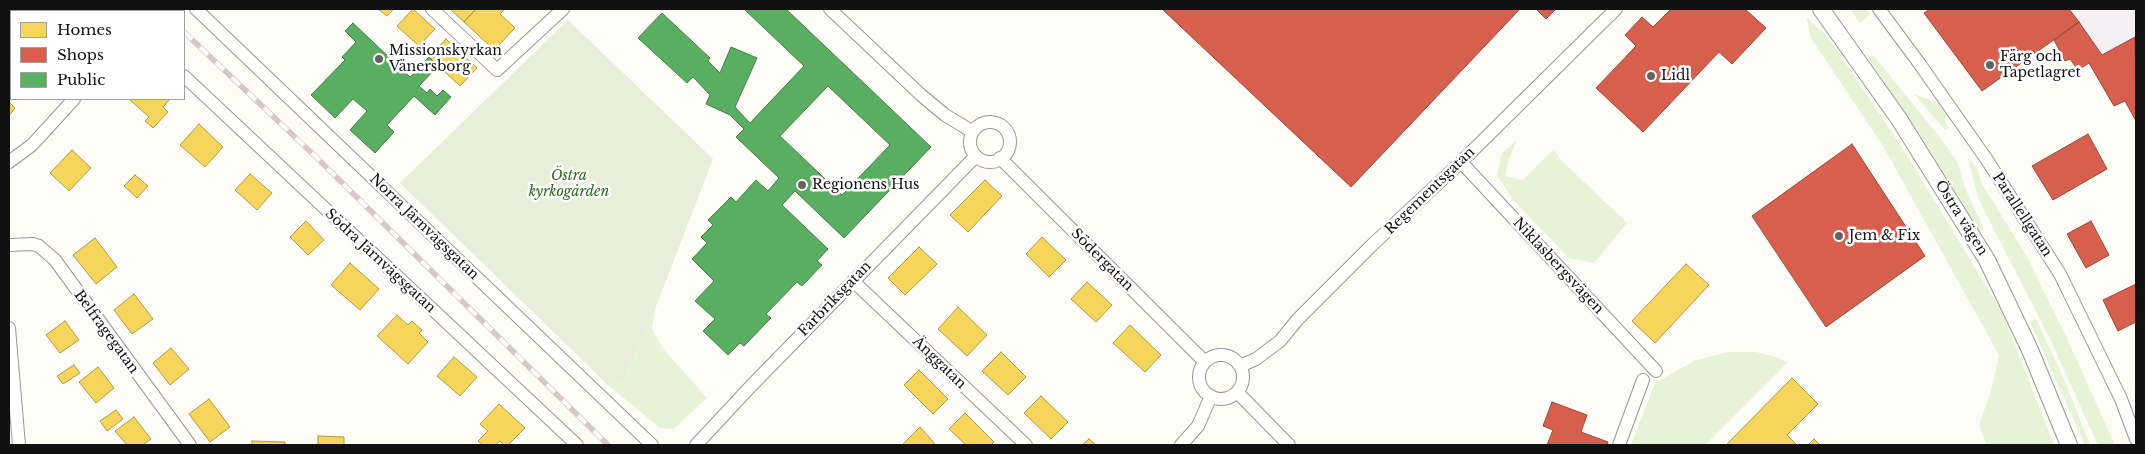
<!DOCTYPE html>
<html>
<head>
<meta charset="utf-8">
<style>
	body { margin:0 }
	#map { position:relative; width:2145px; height:454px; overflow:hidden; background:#fdfcf7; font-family:"Libre Baskerville",serif }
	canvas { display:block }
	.frame { position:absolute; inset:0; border:10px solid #111; pointer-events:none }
	.legend { position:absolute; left:10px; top:10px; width:175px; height:90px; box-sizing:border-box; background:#fff; border:1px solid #a0a0a0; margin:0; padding:6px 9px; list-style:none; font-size:15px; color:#111 }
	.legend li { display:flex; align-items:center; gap:10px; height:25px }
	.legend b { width:25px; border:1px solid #a0a0a0 }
</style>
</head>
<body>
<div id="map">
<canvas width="2145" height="454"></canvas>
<div class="frame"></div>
<ul class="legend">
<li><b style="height:14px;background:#f6d55c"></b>Homes</li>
<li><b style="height:14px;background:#d6604d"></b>Shops</li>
<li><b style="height:14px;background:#5aae61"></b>Public</li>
</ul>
</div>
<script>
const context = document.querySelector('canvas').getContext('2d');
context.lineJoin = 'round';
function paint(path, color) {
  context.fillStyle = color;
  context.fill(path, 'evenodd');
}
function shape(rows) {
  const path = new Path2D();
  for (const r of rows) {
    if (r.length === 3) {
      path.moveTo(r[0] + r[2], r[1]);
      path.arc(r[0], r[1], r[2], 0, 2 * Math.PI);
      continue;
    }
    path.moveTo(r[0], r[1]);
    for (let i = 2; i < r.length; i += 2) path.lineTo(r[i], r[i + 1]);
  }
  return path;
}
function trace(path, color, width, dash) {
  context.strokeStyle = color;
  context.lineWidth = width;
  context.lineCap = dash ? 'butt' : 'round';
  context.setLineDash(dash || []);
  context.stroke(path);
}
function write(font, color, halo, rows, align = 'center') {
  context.font = font + ' "Libre Baskerville",serif';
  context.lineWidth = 5;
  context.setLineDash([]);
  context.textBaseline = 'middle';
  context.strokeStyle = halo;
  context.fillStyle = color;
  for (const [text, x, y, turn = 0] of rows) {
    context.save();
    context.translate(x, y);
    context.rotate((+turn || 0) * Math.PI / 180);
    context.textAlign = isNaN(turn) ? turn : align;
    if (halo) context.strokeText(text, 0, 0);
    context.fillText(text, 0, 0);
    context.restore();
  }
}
paint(shape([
	[2067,9,2136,9,2136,121,2098,52]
]), '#f5f0f3');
paint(shape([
	[1850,9,1866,9,1870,14,1860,23],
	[1806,17,1828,37,1903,149,2002,312,2054,445,1987,445,1979,425,1991,391,1999,355,1883,146,1811,38],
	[1873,55,1942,140,1959,165,1964,186,1984,229,1980,232,1913,124,1868,58],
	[1914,94,1945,105,1952,112,1944,118,1948,128,1945,130],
	[1517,140,1508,161,1505,176,1523,180,1554,149,1561,160,1627,223,1594,263,1569,258,1513,200,1497,175,1502,153],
	[1968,158,1977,168,1982,184,2026,255,2064,332,2115,445,2098,445,2051,341,1978,198],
	[655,309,652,329,664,350,707,398,673,429,660,428,609,386,624,380],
	[2036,319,2065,382,2090,445,2085,445,2030,322],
	[1729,352,1756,352,1776,357,1788,362,1705,445,1631,445,1655,383,1694,361]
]), '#e7f3d7');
paint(shape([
	[568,20,713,159,655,309,624,380,609,386,400,183]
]), '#e9eedb');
const homes = shape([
	[378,9,394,9,387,16,378,9],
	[413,9,435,29,419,46,397,26,413,9],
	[450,9,476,9,464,22,450,9],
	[476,9,505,9,500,14,515,28,498,46,491,47,464,22,476,9],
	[446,39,477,68,460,86,429,57,446,39],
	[129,99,170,99,163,107,168,112,153,128,145,121,149,117,129,99],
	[9,102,15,108,9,116,9,102],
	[199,124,223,147,205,167,180,145,199,124],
	[72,150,91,168,69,191,50,173,72,150],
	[250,174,272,193,257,210,235,190,250,174],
	[135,175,148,186,137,198,124,186,135,175],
	[985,180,1002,196,968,232,950,215,985,180],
	[306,221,324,240,308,255,290,237,306,221],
	[1042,237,1066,260,1049,277,1026,254,1042,237],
	[95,238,117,267,96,284,73,255,95,238],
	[919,247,937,264,905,295,888,278,919,247],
	[350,263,379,289,360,310,331,285,350,263],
	[1686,264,1709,285,1655,343,1632,321,1686,264],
	[1087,282,1112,305,1096,322,1071,299,1087,282],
	[134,294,153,319,132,334,114,310,134,294],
	[958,307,987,335,967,356,938,329,958,307],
	[397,315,408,325,412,321,422,330,419,333,428,342,408,364,377,336,397,315],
	[65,321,79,340,60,353,46,335,65,321],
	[1130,325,1161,355,1145,372,1113,343,1130,325],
	[171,348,189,369,170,385,153,363,171,348],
	[1001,352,1026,377,1008,395,982,371,1001,352],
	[454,357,477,377,460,396,437,376,454,357],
	[74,365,80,373,63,384,57,376,74,365],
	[98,367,114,388,96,403,79,382,98,367],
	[919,370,948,399,933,414,904,385,919,370],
	[1792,378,1818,404,1787,435,1797,445,1726,445,1792,378],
	[1041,396,1068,422,1051,439,1024,413,1041,396],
	[209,399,230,427,210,442,189,414,209,399],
	[499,404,525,428,508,445,504,445,500,441,495,445,483,445,478,441,488,431,480,424,499,404],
	[116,410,123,419,107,431,100,421,116,410],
	[965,413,994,442,991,445,966,445,949,429,965,413],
	[134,417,151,439,143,445,127,445,115,431,134,417],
	[920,427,936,445,902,445,920,427],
	[318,436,344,437,344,445,318,445,318,436],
	[1089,439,1096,445,1082,445,1089,439],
	[1814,439,1820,445,1808,445,1814,439],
	[252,441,285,442,285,445,252,445,252,441]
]);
paint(homes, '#f6d55c');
trace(homes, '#b19a46', 1);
const shops = shape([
	[1162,9,1520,9,1351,187,1162,9],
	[1536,9,1556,9,1546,19,1536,9],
	[1671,9,1745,9,1766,28,1732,64,1719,52,1643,132,1596,88,1636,46,1625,35,1642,17,1653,27,1671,9],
	[1930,9,2069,9,2079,22,1982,91,1924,13,1930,9],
	[2079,22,2102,55,2135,37,2136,121,2125,101,2114,106,2089,63,2078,70,2070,59,2065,61,2054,40,2079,22],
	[2088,134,2107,169,2053,200,2032,166,2088,134],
	[1852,144,1925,256,1826,327,1752,216,1852,144],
	[2091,221,2109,255,2086,268,2067,234,2091,221],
	[2136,284,2136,322,2118,331,2103,300,2136,284],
	[1552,402,1587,415,1581,432,1608,442,1607,445,1547,445,1553,430,1543,426,1552,402]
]);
paint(shops, '#d6604d');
trace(shops, '#9b483b', 1);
const public = shape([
	[744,9,786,9,931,147,844,238,795,191,782,205,828,249,817,261,822,265,802,286,797,282,766,314,771,318,744,346,740,343,728,355,703,331,715,319,695,301,714,281,692,259,707,243,701,237,713,225,708,220,731,197,736,202,756,180,768,191,779,178,736,137,744,129,730,115,706,104,710,95,693,77,687,83,638,38,662,13,710,58,708,61,720,73,731,47,757,58,735,107,750,123,804,66,744,9],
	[828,86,890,145,842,195,780,136,828,86],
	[353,23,410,77,429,57,438,66,419,86,427,93,430,89,437,96,443,90,451,97,435,115,414,96,387,125,394,132,375,153,350,130,367,111,353,99,335,118,311,95,345,60,342,57,356,42,345,31,353,23]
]);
paint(public, '#5aae61');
trace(public, '#447f49', 1);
const minor = shape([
	[112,9,114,11],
	[196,9,652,445],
	[432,9,497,70,563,9],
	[830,9,921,95,945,115,973,132],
	[1879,9,1919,63,1987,160,2060,274,2121,399,2136,439],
	[184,76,577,445],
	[990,142,20],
	[1000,158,1205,362],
	[9,162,32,145,74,99],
	[1461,162,1656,371],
	[9,245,33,244,39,246,55,260,190,445],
	[853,281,1026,445],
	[9,328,19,445],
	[1221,377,22],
	[1240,366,1256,359,1280,341,1298,319,1372,245,1461,162,1616,9],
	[1237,392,1289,445],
	[696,445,751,386,976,156],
	[1181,445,1198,426,1211,396],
	[1619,445,1643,380]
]);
const tertiary = shape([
	[1821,9,1899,119,1987,260,2030,350,2069,445]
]);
trace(minor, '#979795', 14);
trace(tertiary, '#979795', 18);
trace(minor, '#fffffe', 12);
trace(tertiary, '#fffffe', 16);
const rail = shape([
	[159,9,161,11],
	[184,32,317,158,608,445]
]);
trace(rail, '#d9c6c7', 5.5);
trace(rail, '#fff', 4, [11]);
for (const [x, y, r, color] of [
	[379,59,5,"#646362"],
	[1990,65,5,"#646362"],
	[1651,76,5,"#646362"],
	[802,185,5,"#646362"],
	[1839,236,5,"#646362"]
]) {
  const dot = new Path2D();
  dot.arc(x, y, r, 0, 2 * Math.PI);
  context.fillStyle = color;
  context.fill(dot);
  trace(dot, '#fff', 2);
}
write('14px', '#111', '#fff', [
	["Missionskyrkan",389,51],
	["Vänersborg",389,67],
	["Färg och",2000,57],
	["Tapetlagret",2000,73],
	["Lidl",1661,76],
	["Regionens Hus",812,185],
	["Jem & Fix",1849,236]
], 'left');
write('italic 14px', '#2f6b1f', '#fff', [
	["Östra",569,176],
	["kyrkogården",569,192]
]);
write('14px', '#111', '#fff', [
	["Regementsgatan",1430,191,-44],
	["Parallellgatan",2022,215,57],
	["Östra vägen",1961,218,58],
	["Norra Järnvägsgatan",424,227,44],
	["Södergatan",1102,260,45],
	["Södra Järnvägsgatan",380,261,43],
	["Niklasbergsvägen",1558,266,47],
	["Farbriksgatan",835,299,-46],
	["Belfragegatan",106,332,54],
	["Änggatan",939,363,44]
]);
</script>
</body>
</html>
